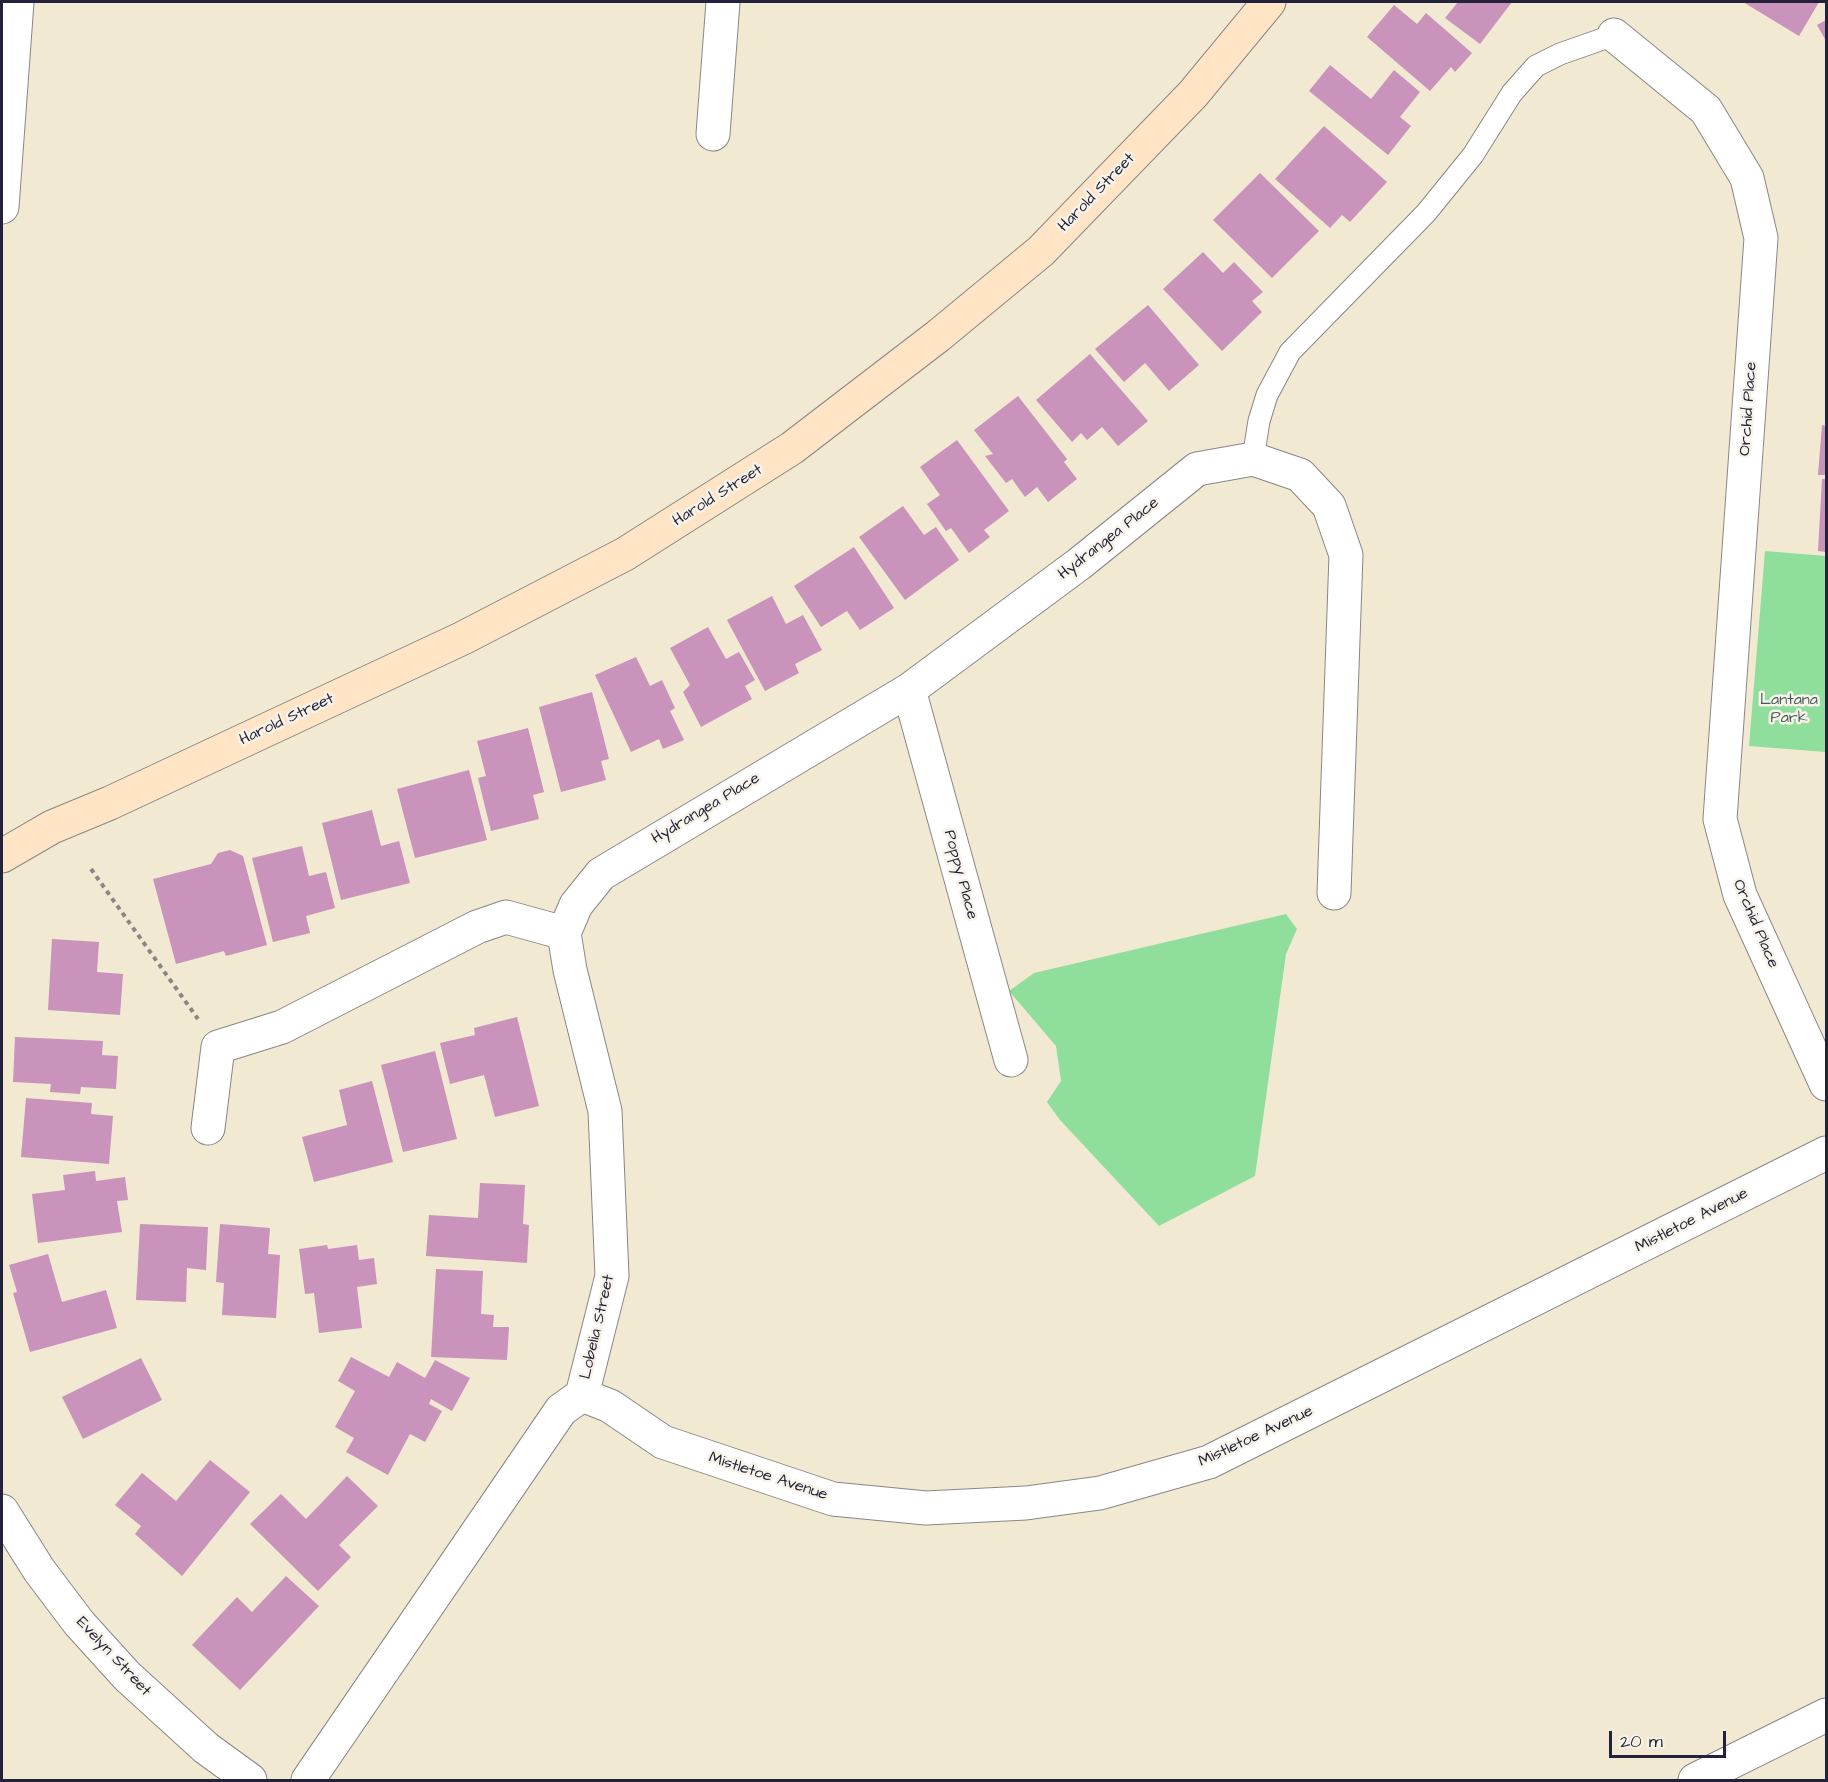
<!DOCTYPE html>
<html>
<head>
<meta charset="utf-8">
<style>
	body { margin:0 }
	#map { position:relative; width:1828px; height:1782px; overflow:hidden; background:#f1e9d1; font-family:"Architects Daughter",sans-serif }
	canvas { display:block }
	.frame { position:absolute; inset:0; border:3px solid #22223b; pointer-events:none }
	.scale { position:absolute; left:1609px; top:1731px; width:117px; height:27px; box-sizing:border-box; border:3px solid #22223b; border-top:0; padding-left:8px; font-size:18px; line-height:21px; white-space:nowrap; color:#22223b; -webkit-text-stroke:4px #f7f3e8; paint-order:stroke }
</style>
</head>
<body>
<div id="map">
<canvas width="1828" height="1782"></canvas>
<div class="frame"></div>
<div class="scale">20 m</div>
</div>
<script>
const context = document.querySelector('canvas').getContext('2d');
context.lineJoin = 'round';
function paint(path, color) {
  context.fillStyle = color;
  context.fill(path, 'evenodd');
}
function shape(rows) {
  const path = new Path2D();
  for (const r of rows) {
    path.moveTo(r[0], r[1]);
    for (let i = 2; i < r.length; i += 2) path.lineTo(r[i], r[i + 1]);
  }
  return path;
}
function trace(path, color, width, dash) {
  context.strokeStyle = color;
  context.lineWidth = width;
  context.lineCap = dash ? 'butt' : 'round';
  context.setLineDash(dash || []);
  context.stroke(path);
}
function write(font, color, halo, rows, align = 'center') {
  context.font = font + ' "Architects Daughter",sans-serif';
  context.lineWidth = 5;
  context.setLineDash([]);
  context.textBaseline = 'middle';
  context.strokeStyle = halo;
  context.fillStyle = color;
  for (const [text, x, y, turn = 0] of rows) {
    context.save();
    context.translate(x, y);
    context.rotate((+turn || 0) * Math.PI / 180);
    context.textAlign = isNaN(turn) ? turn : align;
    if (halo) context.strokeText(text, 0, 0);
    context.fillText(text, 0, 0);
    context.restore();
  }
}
paint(shape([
	[1765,551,1826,556,1826,752,1749,746],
	[1286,914,1297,929,1286,954,1255,1176,1159,1226,1060,1120,1047,1102,1061,1081,1056,1046,1009,991,1034,973]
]), '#90de9c');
paint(shape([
	[1458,2,1512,2,1480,44,1445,18],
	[1743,2,1819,2,1799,36],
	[1394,5,1417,24,1426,13,1472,53,1455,72,1451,67,1430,91,1367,37],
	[1826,20,1826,41,1817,25],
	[1330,65,1371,99,1394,70,1420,92,1400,117,1411,126,1388,155,1309,91],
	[1324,126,1387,182,1350,222,1342,215,1330,228,1275,179],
	[1260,173,1319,231,1272,278,1213,220],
	[1203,252,1223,273,1234,262,1263,292,1252,301,1262,312,1222,351,1163,289],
	[1148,305,1199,365,1169,391,1145,363,1124,382,1095,349],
	[1090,354,1148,421,1118,446,1102,427,1087,440,1081,433,1072,442,1036,400],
	[1018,396,1067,459,1064,462,1077,479,1048,502,1037,487,1025,497,1012,479,1006,483,985,456,993,454,974,430],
	[1822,425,1826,426,1826,475,1818,475],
	[957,440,1009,511,984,530,990,537,969,553,951,528,946,531,927,504,940,495,920,467],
	[1822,479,1826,479,1826,552,1818,551],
	[903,506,924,535,936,527,959,560,905,600,859,537],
	[854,547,894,608,860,630,847,611,821,627,794,586],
	[772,596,786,624,803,615,822,650,795,664,799,673,765,691,727,620],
	[708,627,726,659,739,652,755,680,745,686,752,699,701,727,683,692,690,685,670,648],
	[636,657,650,686,662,680,675,708,670,711,684,740,663,749,659,739,631,752,595,675],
	[592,692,609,759,601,761,606,780,561,792,539,707],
	[528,728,544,792,533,795,539,819,491,831,478,778,486,776,477,741],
	[469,770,487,840,415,858,397,789],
	[372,810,381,846,399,841,410,883,341,900,322,823],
	[302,846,309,876,326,872,335,908,306,916,310,933,273,942,252,858],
	[230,850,243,856,267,945,226,956,224,951,176,964,153,879,211,864,218,853],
	[52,939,99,942,97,972,123,974,120,1015,48,1010],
	[517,1017,539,1106,495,1117,484,1075,450,1084,440,1043,475,1035,474,1028],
	[15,1037,103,1041,102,1055,118,1056,116,1089,81,1087,80,1094,50,1092,51,1084,13,1082],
	[435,1051,457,1139,403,1152,381,1065],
	[372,1081,393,1162,314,1182,302,1137,347,1125,339,1090],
	[26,1098,92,1103,91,1114,113,1116,109,1164,21,1157],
	[95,1171,96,1181,125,1177,128,1200,117,1201,122,1232,38,1243,32,1194,65,1190,63,1175],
	[480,1183,525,1185,523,1224,529,1225,527,1263,426,1256,429,1215,478,1218],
	[140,1224,208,1227,206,1270,187,1268,186,1302,136,1300],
	[220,1224,270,1228,268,1254,280,1255,276,1318,222,1315,224,1283,216,1282],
	[327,1245,328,1249,357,1245,359,1260,374,1258,377,1284,357,1287,362,1328,319,1333,314,1293,305,1294,299,1249],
	[48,1254,62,1302,106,1290,117,1328,30,1352,13,1293,17,1292,9,1265],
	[436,1269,483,1271,481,1314,494,1315,493,1327,509,1327,507,1360,431,1357],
	[351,1357,389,1377,397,1362,425,1378,435,1360,470,1378,452,1411,431,1399,429,1404,442,1411,425,1442,410,1434,388,1475,346,1452,354,1438,335,1427,355,1391,338,1381],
	[141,1358,162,1400,83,1439,62,1397],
	[210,1460,250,1492,182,1576,135,1534,141,1526,115,1505,142,1473,176,1501],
	[347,1476,378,1506,339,1545,351,1557,318,1591,250,1524,281,1494,306,1519],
	[286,1576,319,1606,240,1690,192,1645,237,1597,252,1612]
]), '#c993bc');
const service = shape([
	[1253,459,1259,421,1267,395,1290,352,1426,213,1473,155,1512,93,1536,66,1560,54,1614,35]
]);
const minor = shape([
	[1614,35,1706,110,1747,178,1761,238,1720,819,1740,895,1826,1084],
	[713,134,723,2],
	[2,207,17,2],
	[909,690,1011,1060],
	[208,1128,218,1047,282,1027,477,927,506,917,564,933],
	[582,1395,610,1406,663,1442,833,1499,926,1508,1026,1503,1100,1493,1209,1462,1826,1153],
	[308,1780,561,1410,582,1395,612,1276,605,1111,570,970,564,933,576,905,601,874,909,690,1079,564,1197,469,1253,459,1300,475,1329,506,1346,555,1334,893]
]);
const tertiary = shape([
	[2,1511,39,1570,79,1623,127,1676,206,1748,250,1780],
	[1695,1780,1826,1715]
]);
const secondary = shape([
	[2,856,52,827,110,803,463,638,625,554,792,448,938,336,1041,251,1193,94,1269,2]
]);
trace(service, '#8a8686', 23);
trace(minor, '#8a8686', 35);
trace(tertiary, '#8a8686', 35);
trace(secondary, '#8a8686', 35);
trace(shape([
	[91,869,198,1019]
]), '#8a8686', 4, [4.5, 4.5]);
trace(service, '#fff', 21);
trace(minor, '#fff', 33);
trace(tertiary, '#fff', 33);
trace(secondary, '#ffe4c6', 33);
write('16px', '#22223b', '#f7f3e8', [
	["Harold Street",1097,193,-46],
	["Orchid Place",1749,409,-86],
	["Harold Street",718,496,-32],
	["Hydrangea Place",1109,539,-38],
	["Harold Street",287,720,-25],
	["Hydrangea Place",706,809,-31],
	["Poppy Place",960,875,75],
	["Orchid Place",1755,924,67],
	["Mistletoe Avenue",1692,1221,-27],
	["Lobelia Street",598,1327,-77],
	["Mistletoe Avenue",1256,1437,-25],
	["Mistletoe Avenue",768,1477,18],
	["Evelyn Street",113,1657,47]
]);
write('16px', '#435a58', '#f7f3e8', [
	["Lantana",1789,701],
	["Park",1789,719]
]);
</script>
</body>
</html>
